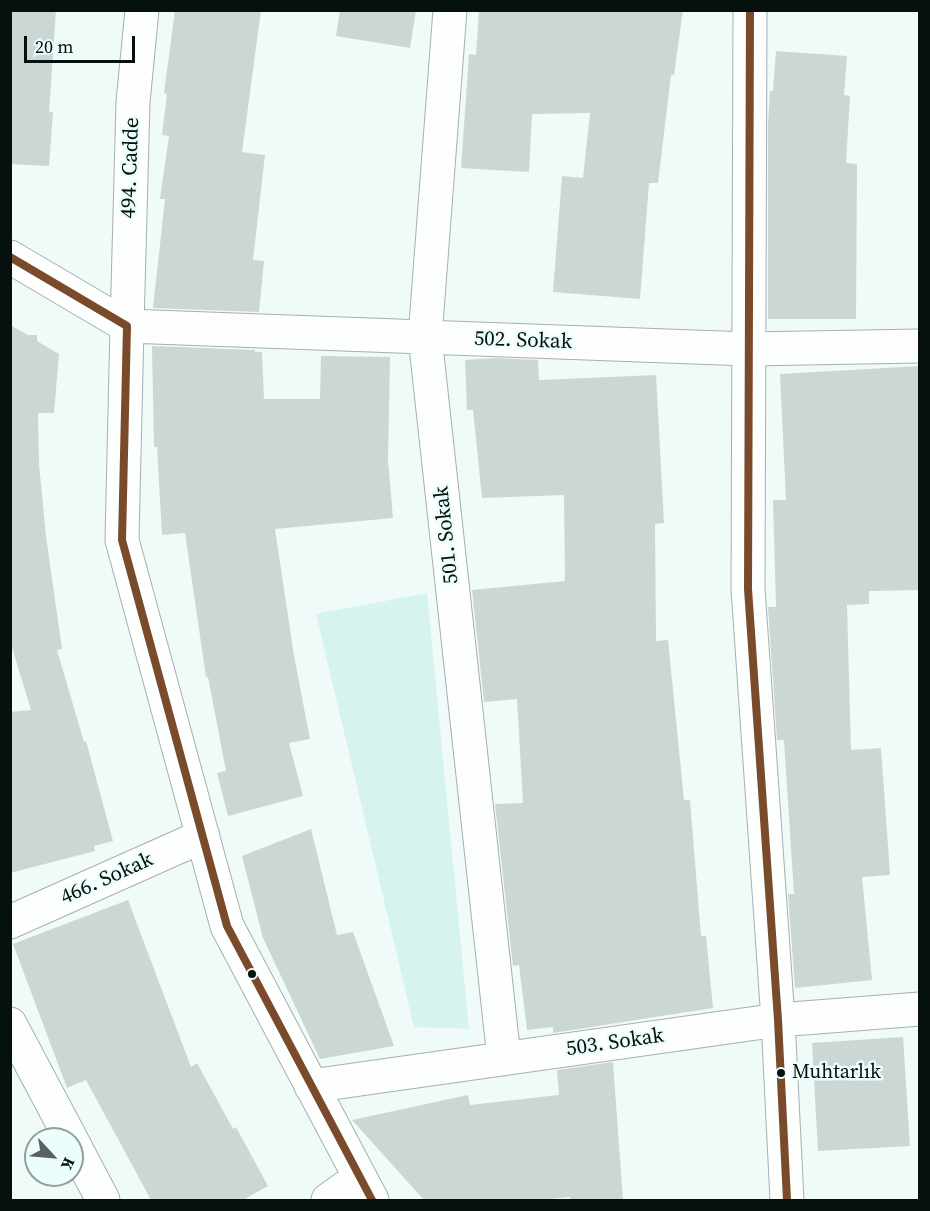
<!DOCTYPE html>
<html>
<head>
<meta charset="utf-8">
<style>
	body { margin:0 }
	#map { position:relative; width:930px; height:1211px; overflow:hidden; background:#f0faf8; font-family:"Source Serif 4",serif }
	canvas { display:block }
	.frame { position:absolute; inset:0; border:12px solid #06100e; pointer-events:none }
	.north { position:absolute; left:24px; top:1127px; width:60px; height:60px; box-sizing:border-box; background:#ecfefb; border:2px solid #909f9c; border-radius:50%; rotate:116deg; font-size:16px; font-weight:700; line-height:24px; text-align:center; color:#06100e }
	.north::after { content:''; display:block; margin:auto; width:21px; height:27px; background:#586260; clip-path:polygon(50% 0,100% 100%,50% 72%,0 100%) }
	.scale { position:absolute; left:24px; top:36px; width:111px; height:27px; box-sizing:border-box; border:3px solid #06100e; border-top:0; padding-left:8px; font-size:18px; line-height:21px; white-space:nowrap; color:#06100e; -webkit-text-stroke:4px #ecfefb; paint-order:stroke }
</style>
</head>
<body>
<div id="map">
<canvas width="930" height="1211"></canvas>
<div class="frame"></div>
<div class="north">K</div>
<div class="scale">20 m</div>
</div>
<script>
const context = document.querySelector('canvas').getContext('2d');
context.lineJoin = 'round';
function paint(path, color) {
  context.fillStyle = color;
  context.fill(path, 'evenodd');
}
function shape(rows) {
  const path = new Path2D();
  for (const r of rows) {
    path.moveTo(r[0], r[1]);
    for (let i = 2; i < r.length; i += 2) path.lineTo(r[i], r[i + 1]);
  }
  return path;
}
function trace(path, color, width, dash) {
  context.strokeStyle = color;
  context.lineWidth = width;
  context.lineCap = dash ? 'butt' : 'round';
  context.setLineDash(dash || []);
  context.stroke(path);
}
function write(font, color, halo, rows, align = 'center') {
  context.font = font + ' "Source Serif 4",serif';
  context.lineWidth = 5;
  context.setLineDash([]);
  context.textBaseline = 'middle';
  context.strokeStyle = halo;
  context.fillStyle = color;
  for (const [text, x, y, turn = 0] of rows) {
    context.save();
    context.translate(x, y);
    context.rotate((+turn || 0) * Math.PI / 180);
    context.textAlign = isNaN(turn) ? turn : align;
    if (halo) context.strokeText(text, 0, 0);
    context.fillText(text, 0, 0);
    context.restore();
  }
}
paint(shape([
	[427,593,469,1029,414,1027,316,614]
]), '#d7f3ef');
paint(shape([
	[10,10,56,10,49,112,53,112,49,166,10,164],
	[175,10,261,10,242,152,265,155,253,260,264,261,259,312,153,308,165,199,160,199,169,136,162,135,167,94,164,93],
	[340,10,416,10,410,48,336,36],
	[479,10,683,10,674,75,671,75,658,183,649,183,640,299,553,292,562,176,583,178,590,113,532,114,529,172,461,168,469,54,476,55],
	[776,51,847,56,844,95,850,96,846,163,857,164,856,319,768,319,768,122,770,91,773,91],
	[10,325,28,335,37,335,37,341,59,354,54,413,38,413,39,464,46,536,62,649,57,650,84,742,86,741,113,841,94,846,95,851,10,873,10,712,31,710,10,641],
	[152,346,255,350,255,352,262,352,264,399,320,399,321,356,390,357,388,460,393,518,275,529,294,656,310,739,289,743,303,796,228,816,217,773,226,771,208,677,206,677,185,533,162,535,157,447,154,447],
	[495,358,538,360,539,380,656,375,664,523,655,524,656,641,668,640,684,800,690,800,701,936,706,936,713,1008,553,1033,553,1027,527,1030,519,965,513,966,495,804,523,803,517,699,484,702,472,590,565,581,564,495,482,498,473,410,467,410,465,360],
	[920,366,920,590,869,591,869,604,847,605,851,750,881,748,890,875,862,877,872,980,795,988,788,894,794,894,784,740,777,740,768,607,776,607,773,500,786,500,780,374],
	[311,829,337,935,353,932,394,1046,320,1059,263,938,242,856],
	[128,900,191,1067,197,1063,233,1129,236,1127,268,1186,243,1200,151,1200,86,1080,67,1088,13,944],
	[903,1037,910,1146,818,1151,812,1043],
	[613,1062,623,1200,570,1200,570,1197,539,1200,424,1200,352,1120,468,1095,470,1105,559,1095,557,1070]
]), '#ccd7d5');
const minor = shape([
	[142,10,133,102,127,326,748,349,920,346],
	[450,10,425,337,504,1058],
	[750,10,748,589,778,1020,787,1200],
	[10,257,127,326,122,540,227,926,372,1200],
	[10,922,203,836],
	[10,1024,71,1139],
	[311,1086,778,1020,920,1009],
	[72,1141,103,1200],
	[328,1200,359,1178]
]);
trace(minor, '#a6b0ae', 35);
trace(minor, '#fdfefe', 33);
trace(shape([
	[750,10,748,589,778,1020,787,1200],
	[10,257,127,326,122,540,227,926,372,1200]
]), '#7a4b2a', 8);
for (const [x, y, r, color] of [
	[252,974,5,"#06100e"],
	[781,1073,5,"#06100e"]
]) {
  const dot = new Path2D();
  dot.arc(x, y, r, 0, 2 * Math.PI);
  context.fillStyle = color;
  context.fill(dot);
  trace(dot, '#ecfefb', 2);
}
write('20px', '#06100e', '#ecfefb', [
	["Muhtarlık",792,1073]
], 'left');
write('21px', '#06100e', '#ecfefb', [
	["494. Cadde",131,168,-88],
	["502. Sokak",523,341,2],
	["501. Sokak",447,535,-96],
	["466. Sokak",107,879,-24],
	["503. Sokak",615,1043,-8]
]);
</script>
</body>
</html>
